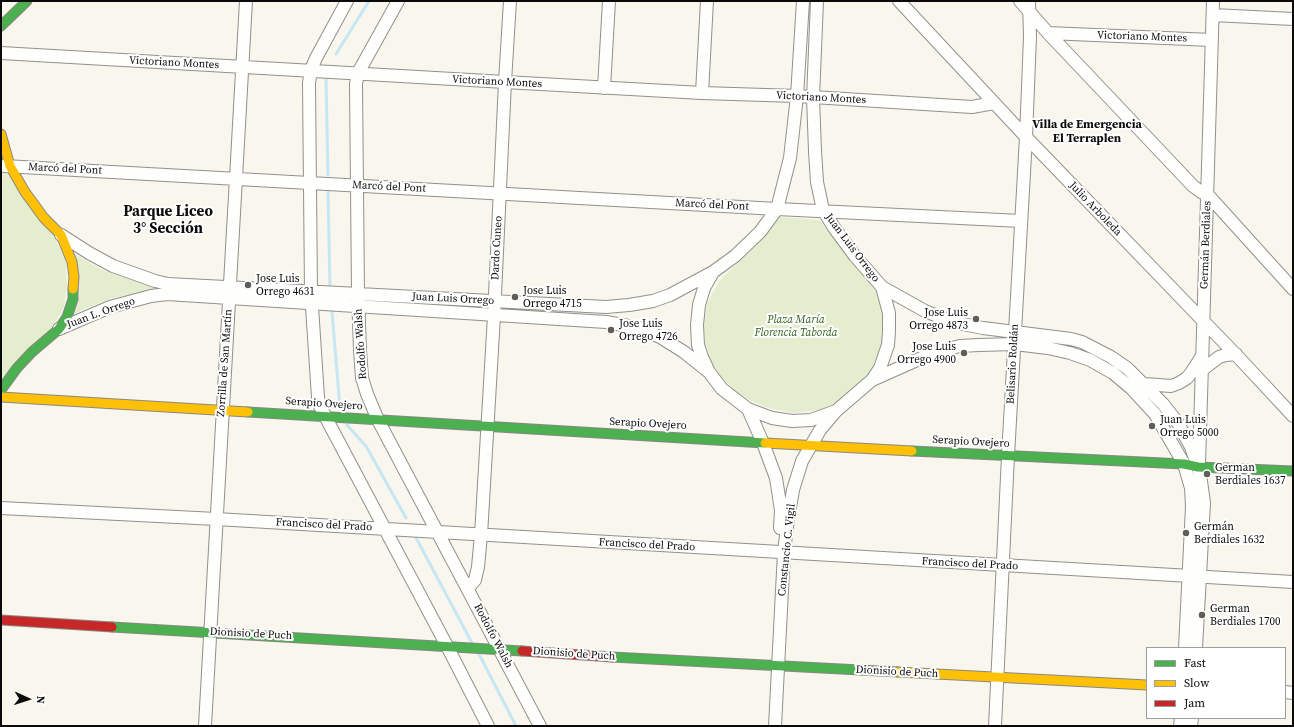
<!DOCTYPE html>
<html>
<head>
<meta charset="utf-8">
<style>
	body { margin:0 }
	#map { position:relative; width:1294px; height:727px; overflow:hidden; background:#f9f6ed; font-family:"Source Serif 4",serif }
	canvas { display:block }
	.frame { position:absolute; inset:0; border:2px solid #0a0a0a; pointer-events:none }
	.legend { position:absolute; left:1146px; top:647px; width:140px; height:72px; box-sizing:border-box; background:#fff; border:1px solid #9d9d9d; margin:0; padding:5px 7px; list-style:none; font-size:12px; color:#0a0a0a }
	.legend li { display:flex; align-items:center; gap:8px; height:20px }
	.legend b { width:20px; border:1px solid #9d9d9d }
	.north { position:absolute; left:8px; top:679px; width:40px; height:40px; -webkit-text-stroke:3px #fff; paint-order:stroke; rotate:93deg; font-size:11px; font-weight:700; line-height:16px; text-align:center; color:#0a0a0a }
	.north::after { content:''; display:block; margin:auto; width:14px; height:18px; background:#0a0a0a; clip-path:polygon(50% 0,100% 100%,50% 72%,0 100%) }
</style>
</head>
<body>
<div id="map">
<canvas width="1294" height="727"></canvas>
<div class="frame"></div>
<ul class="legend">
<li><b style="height:5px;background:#4caf50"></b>Fast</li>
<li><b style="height:5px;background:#ffc107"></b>Slow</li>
<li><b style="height:5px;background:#c62828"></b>Jam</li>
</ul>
<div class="north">N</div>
</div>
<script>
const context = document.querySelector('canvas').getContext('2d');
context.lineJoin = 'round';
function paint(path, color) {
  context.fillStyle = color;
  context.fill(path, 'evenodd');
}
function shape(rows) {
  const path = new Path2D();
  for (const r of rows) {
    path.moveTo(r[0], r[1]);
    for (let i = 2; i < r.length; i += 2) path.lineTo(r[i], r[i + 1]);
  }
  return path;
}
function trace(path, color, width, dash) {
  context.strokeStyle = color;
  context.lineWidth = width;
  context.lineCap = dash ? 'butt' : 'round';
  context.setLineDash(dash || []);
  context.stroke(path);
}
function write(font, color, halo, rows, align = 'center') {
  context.font = font + ' "Source Serif 4",serif';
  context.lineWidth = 4;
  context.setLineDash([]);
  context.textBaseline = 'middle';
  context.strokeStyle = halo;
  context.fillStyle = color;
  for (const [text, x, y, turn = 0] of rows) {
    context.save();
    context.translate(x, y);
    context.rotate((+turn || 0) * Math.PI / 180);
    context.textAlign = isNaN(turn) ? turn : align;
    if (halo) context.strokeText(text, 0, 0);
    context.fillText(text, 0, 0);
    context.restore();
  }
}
paint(shape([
	[1,171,5,171,56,240,66,262,67,285,64,307,54,325,1,381],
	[780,217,819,220,872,282,880,301,884,322,882,345,873,365,861,383,843,400,819,410,793,413,765,407,751,401,737,392,724,380,711,362,705,342,704,326,707,304,719,281,752,250],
	[73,253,100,269,157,289,113,298,86,308,71,316]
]), '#e4edce');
trace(shape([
	[336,54,369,1],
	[326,80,328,175],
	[328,192,330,287],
	[332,312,340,408],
	[347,425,366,446,406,518],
	[414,534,472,643],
	[479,654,516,726]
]), '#c5e6f2', 3);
const street = shape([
	[347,1,316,58,311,70,309,83,311,292,318,397,320,406,325,416,447,646,488,726],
	[398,1,358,73,356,84,358,294,360,350,362,378,367,394,378,420,540,726],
	[817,1,813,98,815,151,817,182,823,210,835,229,855,256,882,287,925,311,940,317,963,324,983,328,1071,339,1082,342,1111,357,1127,368,1163,404,1178,423,1191,447,1198,467,1201,481,1204,503,1196,648],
	[899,1,1026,137,1240,359,1293,416],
	[1020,1,1048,33,1193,186,1201,192,1208,195,1293,289],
	[1213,15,1293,19],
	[1048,33,1212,40],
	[1,53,505,82,702,93,797,96,972,107,994,103],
	[604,88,609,1],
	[702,93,707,1],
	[4,166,777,209,1021,221],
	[61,235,89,253,113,266,155,281,168,284,606,307,629,305,653,301,670,295,713,272,735,256,760,232,777,209,790,158,797,96,803,1],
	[713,272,704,288,699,305,697,325,698,345,702,357,709,372,722,389,748,409,772,418,792,421,811,420,836,411],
	[59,329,110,307,151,296,167,294,606,322,639,328,660,337,684,352,709,372],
	[1202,370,1219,357,1226,355,1236,354],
	[872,380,926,356,943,350,960,346,979,345,1015,344,1048,348,1070,353,1090,360,1113,373,1131,388,1155,414,1184,464,1191,488,1192,506,1185,648],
	[1145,384,1171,386,1179,383,1187,378,1191,373,1202,356],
	[748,409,763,443,776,478,781,510,780,528],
	[1199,464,1213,1],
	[1,508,216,519,1293,582],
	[468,588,475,580,478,567,481,535,494,316,505,82,510,1],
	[1285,692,1293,693],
	[205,726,246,1],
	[775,726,784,552,788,519,793,490,802,461,820,430,836,411,872,380,880,368,888,345,889,331,889,313,882,287],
	[995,726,1008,456,1026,137,1030,37,1029,1],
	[1180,726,1181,718],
	[1191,726,1192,718]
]);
const fast = shape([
	[1,26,27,1],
	[1,390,17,368,32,352,59,329,67,317,73,299,73,289],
	[248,412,765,443],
	[912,451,1184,464,1198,467,1293,471],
	[112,627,522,651],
	[612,657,898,672]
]);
const slow = shape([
	[1,134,10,166,25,192,44,218,61,235,72,262,74,277,73,289],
	[1,397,248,412],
	[765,443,912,451],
	[898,672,1147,685]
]);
const jam = shape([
	[1,620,112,627],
	[522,651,612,657]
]);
trace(street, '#92908c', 14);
trace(fast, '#888783', 11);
trace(slow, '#888783', 11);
trace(jam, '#888783', 11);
trace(street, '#fefefc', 12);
trace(fast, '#4caf50', 9);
trace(slow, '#ffc107', 9);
trace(jam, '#c62828', 9);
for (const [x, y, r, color] of [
	[248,285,4,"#5e5d59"],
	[515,297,4,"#5e5d59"],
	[976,319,4,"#5e5d59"],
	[611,330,4,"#5e5d59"],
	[964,353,4,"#5e5d59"],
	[1152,426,4,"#5e5d59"],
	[1207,474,4,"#5e5d59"],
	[1186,533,4,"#5e5d59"],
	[1202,615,4,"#5e5d59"]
]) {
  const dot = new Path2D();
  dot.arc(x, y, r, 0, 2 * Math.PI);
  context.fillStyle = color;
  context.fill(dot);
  trace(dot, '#fff', 1.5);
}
write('11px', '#0a0a0a', '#fff', [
	["Victoriano Montes",1142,37,2],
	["Victoriano Montes",174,63,3],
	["Victoriano Montes",497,82,3],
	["Victoriano Montes",821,98,3],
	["Marcó del Pont",65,169,3],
	["Marcó del Pont",389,187,3],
	["Marcó del Pont",712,205,3],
	["Julio Arboleda",1095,209,46],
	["Germán Berdiales",1206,245,-88],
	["Dardo Cuneo",497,248,-87],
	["Juan Luis Orrego",852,248,53],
	["Juan Luis Orrego",453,299,3],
	["Juan L. Orrego",101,313,-20],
	["Rodolfo Walsh",361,344,-94],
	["Zorrilla de San Martín",225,363,-86],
	["Belisario Roldán",1013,364,-87],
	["Serapio Ovejero",324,404,4],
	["Serapio Ovejero",648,424,3],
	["Serapio Ovejero",971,442,3],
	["Francisco del Prado",324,525,3],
	["Francisco del Prado",647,545,3],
	["Constancio C. Vigil",787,550,-84],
	["Francisco del Prado",970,564,3],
	["Dionisio de Puch",251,634,3],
	["Rodolfo Walsh",493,636,62],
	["Dionisio de Puch",574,654,4],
	["Dionisio de Puch",897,672,3]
]);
write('11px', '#0a0a0a', '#fff', [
	["Jose Luis",256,279],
	["Orrego 4631",256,292],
	["Jose Luis",523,291],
	["Orrego 4715",523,304],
	["Jose Luis",968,313,"right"],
	["Orrego 4873",968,326,"right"],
	["Jose Luis",619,324],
	["Orrego 4726",619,337],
	["Jose Luis",956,347,"right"],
	["Orrego 4900",956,360,"right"],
	["Juan Luis",1160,420],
	["Orrego 5000",1160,433],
	["German",1215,468],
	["Berdiales 1637",1215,481],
	["Germán",1194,527],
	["Berdiales 1632",1194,540],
	["German",1210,609],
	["Berdiales 1700",1210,622]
], 'left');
write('italic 11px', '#315f1e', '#fff', [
	["Plaza María",796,320],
	["Florencia Taborda",796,333]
]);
write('bold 12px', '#0a0a0a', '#fff', [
	["Villa de Emergencia",1087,125],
	["El Terraplen",1087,139]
]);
write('bold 15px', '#0a0a0a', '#fff', [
	["Parque Liceo",168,212],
	["3° Sección",168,229]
]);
</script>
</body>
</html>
